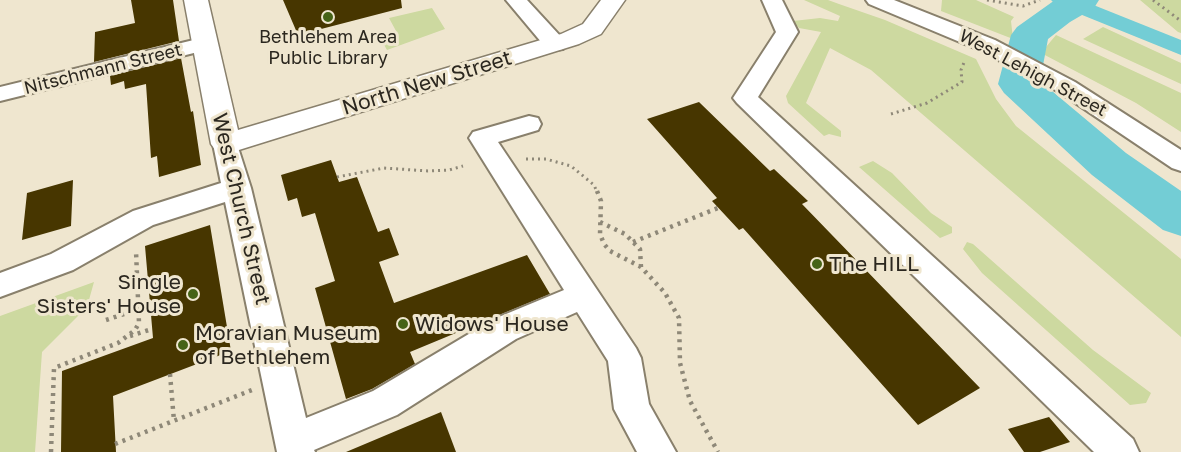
<!DOCTYPE html>
<html>
<head>
<meta charset="utf-8">
<style>
	body { margin:0 }
	canvas { display:block; background:#efe6cf }
</style>
</head>
<body>
<canvas width="1181" height="452"></canvas>
<script>
const context = document.querySelector('canvas').getContext('2d');
context.lineJoin = 'round';
function paint(path, color) {
  context.fillStyle = color;
  context.fill(path, 'evenodd');
}
function shape(rows) {
  const path = new Path2D();
  for (const r of rows) {
    path.moveTo(r[0], r[1]);
    for (let i = 2; i < r.length; i += 2) path.lineTo(r[i], r[i + 1]);
  }
  return path;
}
function trace(path, color, width, dash) {
  context.strokeStyle = color;
  context.lineWidth = width;
  context.lineCap = dash ? 'butt' : 'round';
  context.setLineDash(dash || []);
  context.stroke(path);
}
function write(font, color, halo, rows, align = 'center') {
  context.font = font + ' "Golos Text",sans-serif';
  context.lineWidth = 6;
  context.setLineDash([]);
  context.textBaseline = 'middle';
  context.strokeStyle = halo;
  context.fillStyle = color;
  for (const [text, x, y, turn = 0] of rows) {
    context.save();
    context.translate(x, y);
    context.rotate((+turn || 0) * Math.PI / 180);
    context.textAlign = isNaN(turn) ? turn : align;
    if (halo) context.strokeText(text, 0, 0);
    context.fillText(text, 0, 0);
    context.restore();
  }
}
paint(shape([
	[804,0,828,0,839,4,885,20,976,59,996,99,1016,126,1181,259,1181,337,871,70,830,48,806,103,841,131,841,137,829,134,824,136,788,103,786,96,821,32,799,28,793,21,820,18,838,21,840,16],
	[942,0,976,0,1014,17,1011,21,1013,39,941,11],
	[1140,0,1181,0,1181,33,1178,32],
	[432,8,445,29,387,50,379,36,396,31,389,18],
	[1103,27,1181,63,1181,84,1083,39],
	[1056,35,1181,93,1181,132,1136,103,1041,53],
	[1067,114,1128,157,1153,184,1181,204,1181,207,1112,157],
	[873,161,892,173,931,213,952,227,952,233,940,238,859,167],
	[967,242,973,244,1093,350,1151,393,1146,403,1130,405,982,273,963,249],
	[94,282,87,307,42,352,35,452,0,452,0,316]
]), '#cdd9a0');
paint(shape([
	[1051,0,1081,0,1181,40,1181,55,1055,4,1051,0]
]), '#73cdd5');
paint(shape([
	[1055,0,1099,0,1094,8,1070,22,1048,39,1040,81,1126,153,1181,191,1181,236,1163,230,1092,175,1004,93,998,84,1011,35,1017,27,1055,0]
]), '#73cdd5');
paint(shape([
	[131,0,173,0,179,41,94,62,95,32,135,23],
	[283,0,401,0,402,8,298,35],
	[181,58,191,112,193,111,201,165,159,177,157,156,151,158,146,84,125,89,124,81,111,85,110,76],
	[699,102,770,171,774,169,808,201,802,204,980,388,918,425,743,228,739,230,712,201,717,198,647,119],
	[331,160,339,182,357,177,378,232,389,228,399,255,379,262,394,303,527,255,550,294,410,352,415,364,372,389,346,399,315,288,335,281,315,213,302,217,297,198,288,201,281,175],
	[73,180,71,226,22,240,27,193],
	[210,225,231,351,113,396,116,452,61,452,62,371,153,338,145,246],
	[441,412,456,452,346,452],
	[1049,417,1070,442,1040,452,1024,452,1008,429]
]), '#473600');
const minor = shape([
	[506,0,527,0,563,39,566,44,563,49,555,50,547,49,506,0],
	[762,0,782,0,798,32,758,97,1133,439,1139,452,1094,452,737,103,733,98,776,32,762,0],
	[866,0,894,0,995,40,1075,82,1181,150,1181,171,1172,168,1059,92,979,50,869,4,866,0],
	[206,37,214,38,217,43,214,48,0,101,0,87,206,37],
	[529,116,538,118,541,124,538,130,498,142,636,348,641,358,649,404,676,452,637,452,614,409,608,361,577,312,516,339,397,415,314,450,315,452,277,452,225,202,153,225,73,270,0,297,0,273,51,254,133,211,221,183,213,144,217,138,226,135,235,138,251,188,306,418,373,391,494,319,564,290,469,138,473,132,529,116]
]);
const major = shape([
	[184,0,208,0,238,130,561,34,583,24,601,0,625,0,601,34,579,44,226,154,216,151,211,144,184,0]
]);
trace(minor, '#89806c', 4);
trace(major, '#89806c', 3);
trace(shape([
	[987,0,1023,6,1040,0],
	[1153,0,1181,21],
	[891,114,927,103,962,82,961,70,965,60],
	[526,159,546,159,571,166,594,185,597,192],
	[337,177,384,168,428,171,449,170,463,166]
]), '#8e8878', 3, [2, 4]);
trace(shape([
	[597,191,601,201,600,234,604,244,610,251,641,267,665,293,679,318,680,363,690,401,718,452],
	[600,222,625,234,640,249,641,267],
	[633,242,718,208],
	[106,320,139,309],
	[130,336,152,329],
	[170,374,174,421],
	[115,444,252,390],
	[51,452,54,368,118,343,135,330,139,323,136,251]
]), '#8e8878', 4.5, [3, 5]);
paint(minor, '#fff');
paint(major, '#fff');
for (const [x, y, r, color] of [
	[328,17,6,"#466316"],
	[817,264,6,"#466316"],
	[193,294,6,"#466316"],
	[403,324,6,"#466316"],
	[183,345,6,"#466316"]
]) {
  const dot = new Path2D();
  dot.arc(x, y, r, 0, 2 * Math.PI);
  context.fillStyle = color;
  context.fill(dot);
  trace(dot, '#efe6cf', 2);
}
write('18px', '#2b271f', '#efe6cf', [
	["Bethlehem Area",328,37],
	["Public Library",328,58]
]);
write('18px', '#2b271f', '#efe6cf', [
	["Nitschmann Street",103,69,-14],
	["West Lehigh Street",1033,73,28]
]);
write('21px', '#2b271f', '#efe6cf', [
	["North New Street",427,83,-17],
	["West Church Street",241,209,77]
]);
write('21px', '#2b271f', '#efe6cf', [
	["The HILL",829,264],
	["Single",181,282,"right"],
	["Sisters' House",181,306,"right"],
	["Widows' House",415,324],
	["Moravian Museum",195,333],
	["of Bethlehem",195,357]
], 'left');
</script>
</body>
</html>
